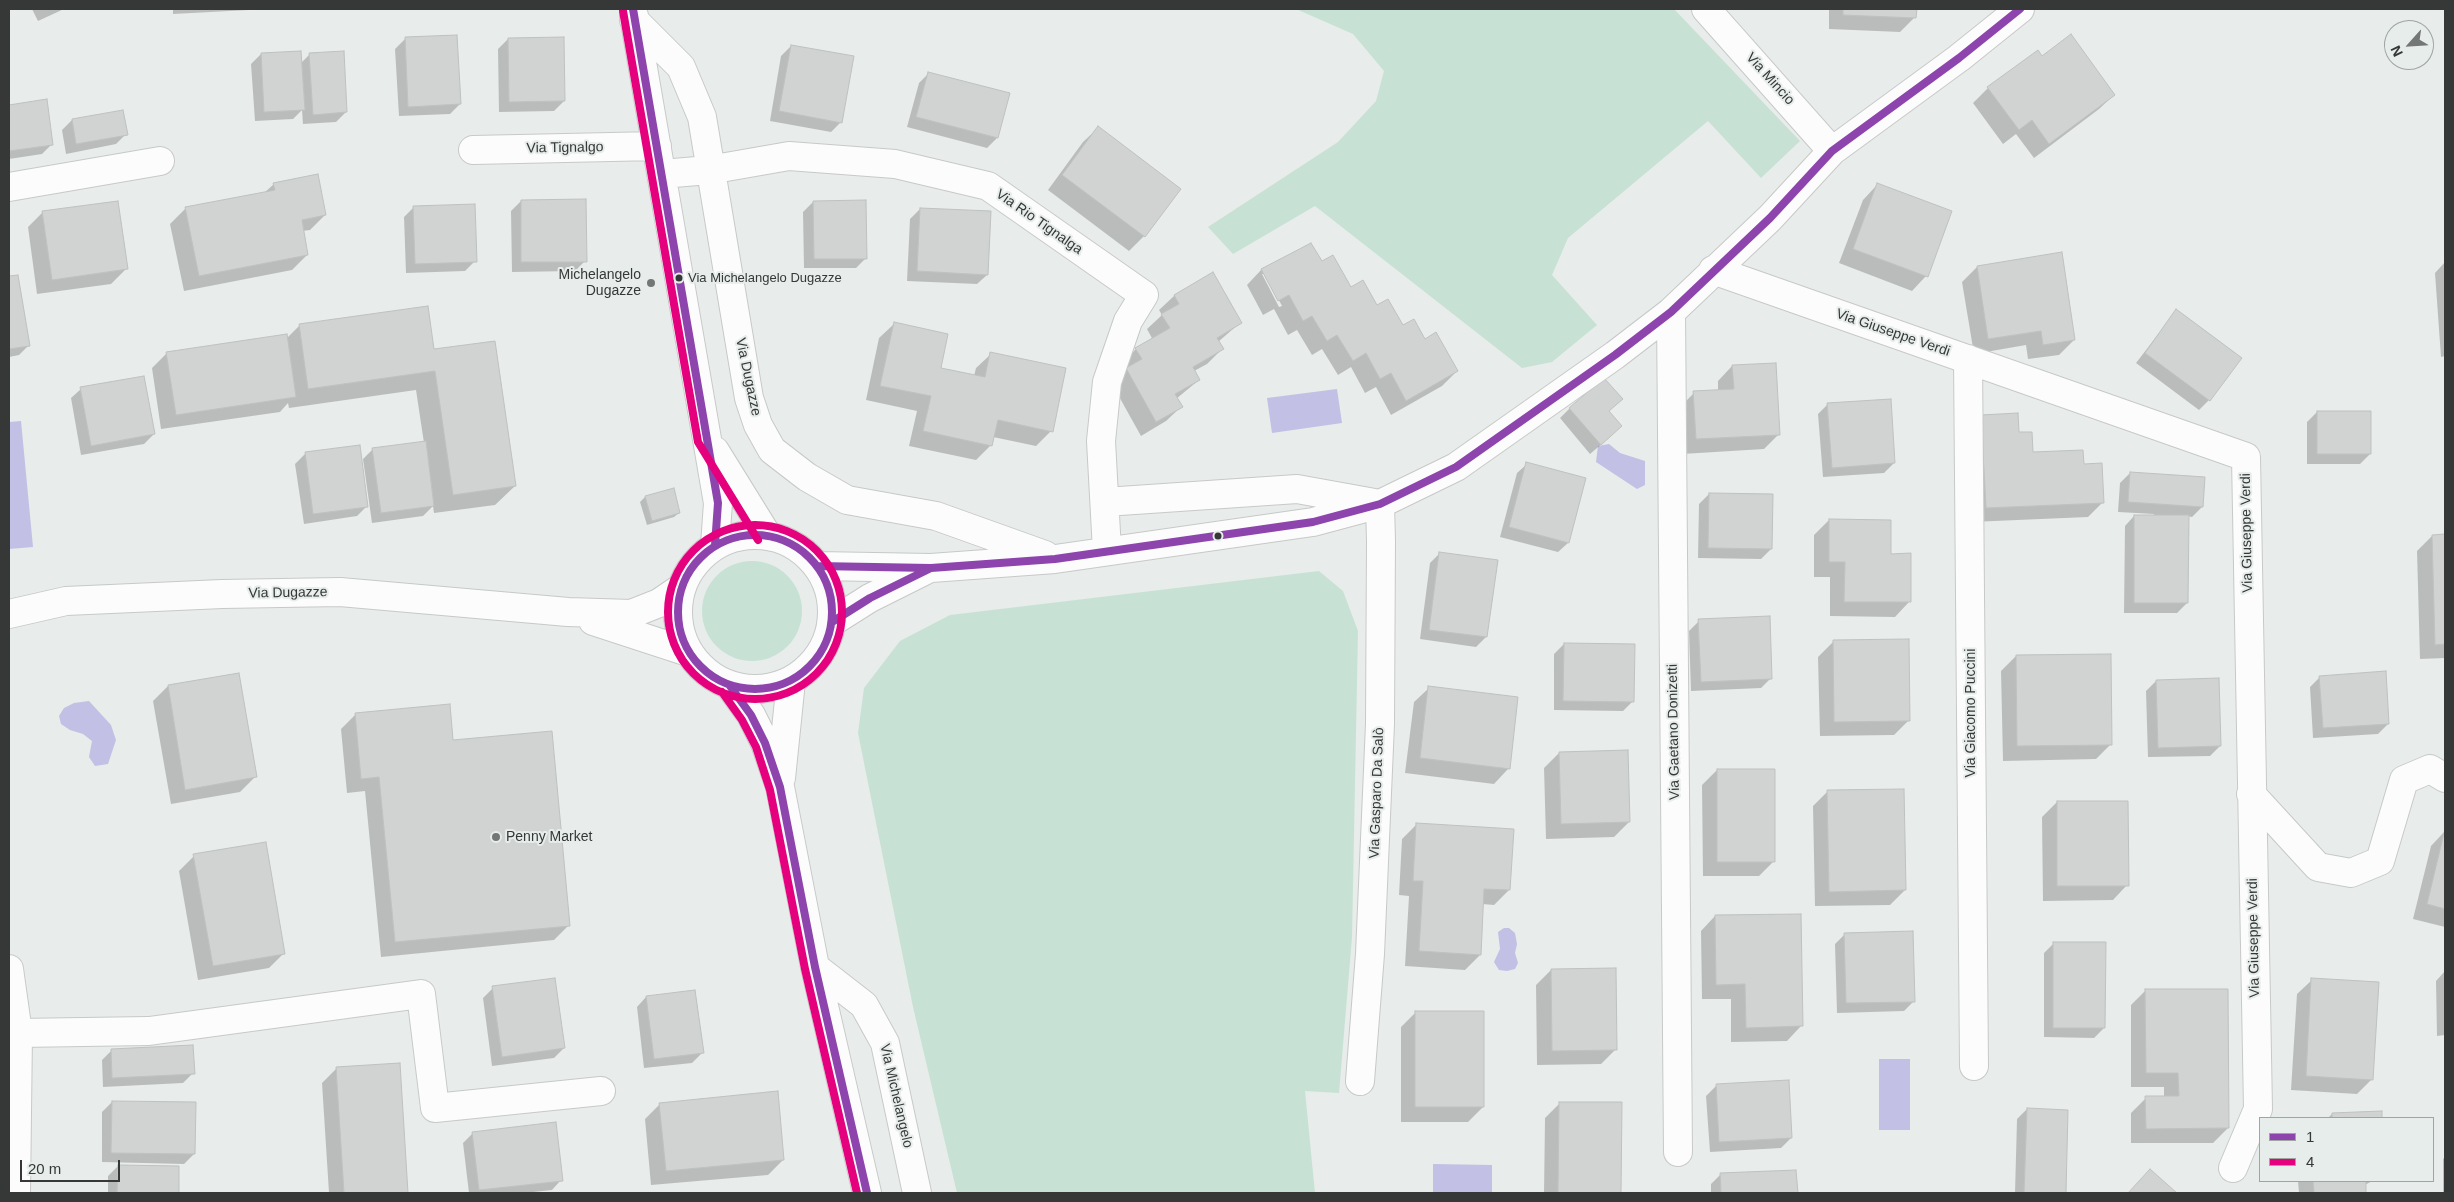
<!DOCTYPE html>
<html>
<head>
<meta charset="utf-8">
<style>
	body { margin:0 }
	#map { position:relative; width:2454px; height:1202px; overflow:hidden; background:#e8ecea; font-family:Helvetica,sans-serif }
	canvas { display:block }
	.frame { position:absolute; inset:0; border:10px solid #353836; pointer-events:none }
	.legend { position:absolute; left:2259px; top:1117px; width:175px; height:65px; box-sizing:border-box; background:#e7edea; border:1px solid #a0a5a2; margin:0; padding:6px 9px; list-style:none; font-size:15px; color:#353836 }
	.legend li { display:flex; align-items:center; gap:10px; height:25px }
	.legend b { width:25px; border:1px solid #a0a5a2 }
	.north { position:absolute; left:2384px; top:20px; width:50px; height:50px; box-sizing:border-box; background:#e7edea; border:1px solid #a0a5a2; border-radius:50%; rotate:244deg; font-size:14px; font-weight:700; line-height:20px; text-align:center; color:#353836 }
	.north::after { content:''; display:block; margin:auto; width:18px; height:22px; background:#747775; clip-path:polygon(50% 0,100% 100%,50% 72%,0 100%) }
	.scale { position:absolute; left:20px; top:1160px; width:100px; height:22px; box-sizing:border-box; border:2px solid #353836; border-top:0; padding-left:6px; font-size:15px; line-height:18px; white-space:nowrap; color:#353836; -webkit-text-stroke:4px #e7edea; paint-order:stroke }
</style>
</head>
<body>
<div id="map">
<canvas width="2454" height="1202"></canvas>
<div class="frame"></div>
<ul class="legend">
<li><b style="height:6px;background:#8e44ad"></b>1</li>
<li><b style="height:6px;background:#e5007d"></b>4</li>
</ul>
<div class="north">N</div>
<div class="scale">20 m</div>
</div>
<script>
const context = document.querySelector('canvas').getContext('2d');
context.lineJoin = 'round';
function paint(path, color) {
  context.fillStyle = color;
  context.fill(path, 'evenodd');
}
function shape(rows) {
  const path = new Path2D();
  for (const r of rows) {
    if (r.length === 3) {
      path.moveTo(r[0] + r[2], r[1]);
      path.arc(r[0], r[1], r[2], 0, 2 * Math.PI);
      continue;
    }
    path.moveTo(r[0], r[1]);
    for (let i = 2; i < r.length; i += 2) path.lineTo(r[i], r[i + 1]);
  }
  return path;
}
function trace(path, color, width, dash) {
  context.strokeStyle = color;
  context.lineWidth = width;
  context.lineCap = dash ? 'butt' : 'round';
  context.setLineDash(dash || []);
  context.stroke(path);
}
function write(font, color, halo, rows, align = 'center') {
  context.font = font + ' Helvetica,sans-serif';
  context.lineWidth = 4;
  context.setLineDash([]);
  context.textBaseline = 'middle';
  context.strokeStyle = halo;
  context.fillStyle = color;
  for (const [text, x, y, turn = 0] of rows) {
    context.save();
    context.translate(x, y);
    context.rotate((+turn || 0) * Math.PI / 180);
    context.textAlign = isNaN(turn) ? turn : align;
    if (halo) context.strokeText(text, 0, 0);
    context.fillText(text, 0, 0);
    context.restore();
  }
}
paint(shape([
	[1296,9,1674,9,1800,141,1761,178,1708,121,1568,238,1552,275,1597,325,1552,362,1522,368,1315,206,1233,254,1208,227,1338,142,1376,101,1384,71,1353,34],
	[752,611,50],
	[1319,571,1343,591,1358,631,1352,937,1339,1093,1305,1091,1315,1193,957,1193,913,1007,858,733,864,688,900,641,950,615]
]), '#c7e2d4');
paint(shape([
	[1337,389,1342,423,1272,433,1267,398],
	[21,421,33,547,9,549,9,422],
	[1609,444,1620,453,1645,461,1645,485,1637,489,1596,462,1598,446],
	[89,701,111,725,116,740,108,764,95,766,89,757,92,741,83,734,70,730,61,724,59,716,64,708,74,703],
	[1504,928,1509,928,1515,933,1517,944,1515,953,1518,963,1515,969,1507,971,1499,970,1494,962,1500,949,1498,932],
	[1879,1059,1910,1059,1910,1130,1879,1130],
	[1433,1164,1492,1165,1492,1193,1433,1193]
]), '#c2c0e4');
paint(shape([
	[32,9,64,9,38,21],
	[173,9,268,9,173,14],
	[1829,9,1915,9,1915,17,1900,32,1829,29],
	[405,39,460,104,450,114,399,116,395,49],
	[508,39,564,101,554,111,499,112,498,49],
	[791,46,841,122,831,132,770,121,781,56],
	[261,54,301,63,310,54,346,112,336,122,303,124,302,110,293,119,255,121,251,64],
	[2042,58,2114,95,2099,109,2034,158,2016,134,2003,144,1973,103,1988,88],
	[929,73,997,138,987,148,907,127,919,83],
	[46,101,52,144,42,154,9,159,9,106],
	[72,120,126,134,116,144,66,154,62,130],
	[1098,128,1179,189,1144,236,1129,251,1048,190,1083,142],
	[274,184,325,215,310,230,302,231,307,255,292,270,184,291,170,224,185,209,264,193],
	[1877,185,1926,276,1912,291,1839,263,1863,200],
	[521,201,585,261,575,271,512,272,511,211],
	[813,202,866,258,856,268,804,268,803,212],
	[413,208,475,261,465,271,406,273,404,217],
	[920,209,987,275,977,284,907,281,910,219],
	[43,212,126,269,111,284,37,294,28,227],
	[1311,244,1321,263,1350,289,1424,341,1457,371,1442,386,1391,415,1376,387,1365,393,1351,367,1338,375,1322,349,1312,355,1297,330,1288,335,1274,309,1263,315,1247,285,1261,270],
	[1262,274,1265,274,1282,306,1279,307],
	[2445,262,2445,356,2441,357,2435,273],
	[1977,267,2074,340,2059,355,2028,359,2026,345,1974,354,1962,282],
	[1212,274,1240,323,1218,342,1222,349,1207,364,1194,371,1199,380,1176,399,1181,407,1166,421,1141,436,1112,384,1121,364,1136,349,1153,340,1147,329,1162,315,1159,310,1174,296],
	[17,276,29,345,19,355,9,357,9,277],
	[427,307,433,350,515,486,495,505,434,513,433,506,423,516,372,523,363,459,373,449,424,443,416,390,289,408,288,403,280,412,161,429,152,368,167,353,286,339,299,326],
	[2176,311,2209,400,2199,410,2136,363],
	[894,324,939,369,974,376,976,368,991,354,1051,431,1036,446,993,437,991,445,976,460,909,446,917,411,866,400,879,338],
	[1732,366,1779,434,1764,449,1682,454,1679,408,1694,393,1718,391,1718,381],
	[81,389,154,434,144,444,81,455,71,398],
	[1621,399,1608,412,1611,436,1590,454,1560,418,1570,408],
	[1828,404,1894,463,1884,473,1823,477,1818,414],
	[2317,412,2370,454,2360,464,2307,464,2307,422],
	[1967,431,2018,433,2032,453,2082,465,2103,502,2088,517,1971,522],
	[305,454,367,506,357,516,304,524,295,464],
	[1527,464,1568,543,1558,552,1500,537,1517,473],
	[2130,473,2202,507,2192,517,2187,516,2187,603,2177,613,2124,613,2125,526,2134,516,2154,516,2154,514,2118,512,2120,483],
	[673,490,679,513,674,517,647,525,640,502,645,497],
	[1709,494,1771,549,1761,559,1698,558,1699,504],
	[1829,520,1890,555,1909,602,1895,617,1830,616,1830,577,1814,577,1814,535],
	[2445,535,2445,658,2420,659,2417,551,2432,536],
	[1440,553,1486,637,1476,647,1420,639,1430,563],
	[1699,621,1771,678,1761,688,1691,691,1689,631],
	[1833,642,1909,720,1894,735,1820,736,1818,657],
	[1564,644,1633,701,1623,711,1554,710,1554,654],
	[2016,656,2111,744,2096,759,2003,761,2001,671],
	[2320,677,2388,724,2378,734,2313,738,2310,687],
	[2156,681,2220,746,2210,756,2148,757,2146,691],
	[168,686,255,777,240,792,171,804,153,701],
	[1429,688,1508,769,1494,784,1405,773,1414,702],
	[356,714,452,742,569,925,554,940,381,957,365,791,347,793,341,729],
	[1559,753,1629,822,1614,837,1546,839,1544,768],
	[1717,770,1774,861,1759,876,1703,876,1702,785],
	[1828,791,1905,890,1890,905,1815,906,1813,806],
	[2057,802,2127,885,2113,900,2043,901,2042,817],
	[1417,824,1509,890,1494,905,1482,904,1480,955,1465,970,1405,966,1409,896,1399,895,1402,839],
	[2445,831,2445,927,2413,919,2431,846],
	[194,856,284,953,269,968,198,980,179,871],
	[1715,916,1801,1026,1787,1041,1731,1042,1731,999,1702,999,1701,931],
	[1845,934,1914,1001,1904,1011,1837,1013,1835,944],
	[2054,943,2104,1028,2094,1038,2044,1037,2044,953],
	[1551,970,1616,1049,1601,1064,1537,1065,1536,985],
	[2445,971,2445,1035,2437,1036,2436,981],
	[2312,980,2372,1079,2357,1094,2291,1090,2297,994],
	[493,988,564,1048,554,1058,492,1066,483,998],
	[2146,990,2228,1128,2213,1143,2131,1143,2131,1113,2146,1098,2164,1098,2164,1087,2131,1087,2131,1005],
	[646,997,702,1053,692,1063,644,1068,637,1007],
	[1416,1012,1483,1107,1468,1122,1401,1122,1401,1027],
	[112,1050,193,1073,183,1083,103,1087,102,1060],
	[399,1065,407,1193,329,1193,322,1083,337,1068],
	[1716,1086,1791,1138,1781,1148,1710,1152,1706,1096],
	[112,1102,194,1154,184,1164,102,1162,102,1112],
	[1560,1103,1621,1104,1620,1193,1544,1193,1545,1118],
	[660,1104,783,1160,768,1175,651,1185,645,1119],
	[2027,1109,2067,1111,2065,1193,2015,1193,2017,1119],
	[2380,1113,2381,1118,2328,1118,2332,1114],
	[473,1133,561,1180,552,1190,524,1193,469,1193,463,1143],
	[2445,1157,2445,1193,2443,1193,2443,1159],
	[118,1166,178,1167,178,1193,108,1193,108,1176],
	[1795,1171,1796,1193,1711,1193,1711,1184,1721,1174],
	[2298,1181,2372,1181,2365,1185,2365,1193,2299,1193]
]), '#0003');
const building = shape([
	[1843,9,1917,9,1916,18,1843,15,1843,9],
	[2071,34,2115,95,2049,144,2032,120,2019,130,1987,87,2038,50,2042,56,2071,34],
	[457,35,461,104,408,107,405,37,457,35],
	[564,37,565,101,509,102,508,38,564,37],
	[791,45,854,56,842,123,779,111,791,45],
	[301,51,305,110,264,112,261,53,301,51],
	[344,51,347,112,313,115,309,53,344,51],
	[928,72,1010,93,998,138,916,117,928,72],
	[47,99,53,145,9,151,9,105,47,99],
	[123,110,128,135,76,144,72,119,123,110],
	[1098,126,1181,189,1145,237,1062,175,1098,126],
	[318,174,326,215,302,220,308,255,199,276,185,207,275,190,273,183,318,174],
	[1877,183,1952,211,1928,277,1853,249,1877,183],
	[586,199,587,262,521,262,521,200,586,199],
	[866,200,867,259,814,259,813,201,866,200],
	[118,201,128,269,52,280,42,211,118,201],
	[475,204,477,262,415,264,413,206,475,204],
	[920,208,991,211,988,275,917,271,920,208],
	[1311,243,1322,261,1333,255,1351,287,1363,280,1377,305,1388,299,1403,325,1414,319,1425,339,1436,332,1458,371,1406,401,1391,373,1380,379,1366,353,1353,361,1337,335,1327,341,1312,316,1303,321,1289,295,1278,301,1261,269,1311,243],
	[2062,252,2075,340,2043,345,2041,331,1988,339,1977,266,2062,252],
	[1213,272,1242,323,1217,338,1224,349,1193,367,1200,380,1175,394,1183,407,1156,422,1126,368,1142,359,1135,348,1170,328,1161,314,1179,304,1174,295,1213,272],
	[18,275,30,346,9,349,9,276,18,275],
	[428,306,434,349,495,341,516,486,453,495,435,371,308,389,299,324,428,306],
	[2176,309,2242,358,2210,401,2145,353,2176,309],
	[894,322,948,334,941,368,985,377,990,352,1066,368,1053,432,998,420,992,446,923,431,931,396,880,386,894,322],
	[287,334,296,397,176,415,166,352,287,334],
	[1776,363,1780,435,1696,439,1693,391,1734,389,1732,365,1776,363],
	[144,376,155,434,91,446,80,387,144,376],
	[1604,378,1623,399,1609,411,1622,426,1601,445,1569,408,1604,378],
	[1891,399,1895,463,1832,468,1827,403,1891,399],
	[2317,411,2371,411,2371,454,2317,454,2317,411],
	[2018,413,2019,432,2032,432,2033,452,2083,450,2084,464,2102,463,2104,503,1986,508,1981,415,2018,413],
	[426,441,434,506,381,513,372,448,426,441],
	[360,445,368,507,313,514,305,452,360,445],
	[1526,462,1586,478,1569,543,1509,527,1526,462],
	[2130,472,2205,477,2203,507,2128,502,2130,472],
	[674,488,680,513,652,521,645,496,674,488],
	[1709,493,1773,494,1772,549,1708,548,1709,493],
	[2134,515,2189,515,2188,603,2134,603,2134,515],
	[1829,519,1891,520,1891,554,1911,553,1911,602,1844,602,1845,562,1829,562,1829,519],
	[2445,534,2445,644,2435,645,2432,535,2445,534],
	[1439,552,1498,560,1487,637,1429,630,1439,552],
	[1770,616,1772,679,1701,682,1698,619,1770,616],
	[1909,639,1910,721,1834,722,1833,640,1909,639],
	[1564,643,1635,644,1634,702,1563,701,1564,643],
	[2111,654,2112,745,2017,746,2016,655,2111,654],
	[2386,671,2389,724,2323,728,2319,676,2386,671],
	[239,673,257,777,185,790,168,685,239,673],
	[2219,678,2221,746,2158,748,2156,680,2219,678],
	[1428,686,1518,697,1510,769,1420,758,1428,686],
	[450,704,453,740,552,731,570,926,395,942,379,777,361,779,355,713,450,704],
	[1628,750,1630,822,1561,824,1559,752,1628,750],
	[1717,769,1775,769,1775,862,1717,862,1717,769],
	[1904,789,1906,890,1829,892,1827,790,1904,789],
	[2057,801,2128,801,2129,886,2057,886,2057,801],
	[1416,823,1514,829,1510,890,1484,889,1481,955,1419,951,1423,881,1413,881,1416,823],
	[2445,829,2445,909,2427,904,2445,829],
	[266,842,285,954,213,966,193,854,266,842],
	[1801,914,1803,1026,1746,1028,1745,984,1716,985,1715,915,1801,914],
	[1913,931,1915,1002,1846,1003,1844,933,1913,931],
	[2053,942,2106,942,2105,1028,2053,1028,2053,942],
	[1616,968,1617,1050,1552,1051,1551,969,1616,968],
	[555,978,565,1048,502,1057,492,986,555,978],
	[2311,978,2379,982,2373,1080,2306,1076,2311,978],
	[2145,989,2228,989,2229,1128,2146,1129,2145,1096,2179,1096,2178,1073,2146,1073,2145,989],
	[695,990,704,1053,654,1059,646,996,695,990],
	[1415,1011,1484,1011,1484,1107,1415,1107,1415,1011],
	[193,1045,195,1074,112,1078,111,1049,193,1045],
	[400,1063,408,1193,344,1193,336,1067,400,1063],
	[1789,1080,1792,1138,1719,1142,1716,1084,1789,1080],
	[778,1091,784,1160,666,1171,659,1103,778,1091],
	[112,1101,196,1102,195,1154,111,1153,112,1101],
	[1559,1102,1622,1102,1621,1193,1558,1193,1559,1102],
	[2027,1108,2068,1110,2066,1193,2024,1193,2027,1108],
	[2382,1111,2382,1118,2332,1118,2332,1113,2382,1111],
	[556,1122,563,1181,479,1190,472,1132,556,1122],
	[118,1165,179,1166,179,1193,117,1193,118,1165],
	[2150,1169,2177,1193,2128,1193,2150,1169],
	[1796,1170,1798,1193,1721,1193,1720,1173,1796,1170],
	[2313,1181,2366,1181,2366,1193,2314,1193,2313,1181]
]);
paint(building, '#d0d3d1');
trace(building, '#bec1bf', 1);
const minor = shape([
	[1706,9,1832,151],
	[634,16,718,503,715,545],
	[634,20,681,67,702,117,749,398,758,425,772,450,807,477,847,500,936,516,1045,555],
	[473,150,657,146],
	[662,174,709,170,789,156,895,164,988,186,1144,295,1128,321,1107,382,1101,441,1107,551],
	[9,187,160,161],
	[1713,270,2246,457,2258,1109,2233,1168],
	[1671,312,1678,1152],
	[1968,359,1974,1066],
	[715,451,767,535],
	[1105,502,1297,489,1380,504,1381,541,1380,724,1370,954,1360,1081],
	[755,612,77],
	[817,566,931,568,1055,559,1313,522,1380,504,1456,467,1615,355,1671,312,1770,218,1832,151,1959,58,2020,9],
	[9,614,66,601,222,594,340,592,568,612,631,614,659,603,681,588],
	[593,621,688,652],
	[832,622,870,598,930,568],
	[730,686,751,715,765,743,780,787,815,967,867,1193],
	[781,778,791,681],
	[2251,794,2318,867,2351,873,2380,861,2404,780,2430,769,2445,778],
	[815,967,864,1005,885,1043,917,1193],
	[18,1033,149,1031,421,994,435,1108,601,1091]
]);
const major = shape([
	[9,969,18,1033,16,1193]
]);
trace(minor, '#c7c9c8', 30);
trace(major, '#c7c9c8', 30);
trace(minor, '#fcfcfc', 28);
trace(major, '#fcfcfc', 28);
trace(shape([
	[633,9,718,503,715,545],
	[755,612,77],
	[817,566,931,568,1055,559,1313,522,1380,504,1456,467,1615,355,1671,312,1770,218,1832,151,1959,58,2020,9],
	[832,622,870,598,929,569],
	[730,686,751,715,765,743,780,787,815,967,867,1193]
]), '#8e44ad', 8);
trace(shape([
	[623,11,698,442,758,540],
	[755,612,87],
	[722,692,742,720,756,747,770,790,805,969,857,1193]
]), '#e5007d', 8);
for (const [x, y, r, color] of [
	[679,278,4.5,"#353836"],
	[651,283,5,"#747775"],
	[1218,536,4.5,"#353836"],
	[496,837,5,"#747775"]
]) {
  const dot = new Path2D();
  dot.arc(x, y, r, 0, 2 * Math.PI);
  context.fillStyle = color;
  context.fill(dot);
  trace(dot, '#e7edea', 2);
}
write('13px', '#353836', '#e7edea', [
	["Via Michelangelo Dugazze",688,278]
], 'left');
write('14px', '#353836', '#e7edea', [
	["Via Mincio",1770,79,48],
	["Via Tignalgo",565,148,-1],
	["Via Rio Tignalga",1039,222,35],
	["Via Giuseppe Verdi",1893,333,19],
	["Via Dugazze",748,377,78],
	["Via Giuseppe Verdi",2247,533,-91],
	["Via Dugazze",288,593,-1],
	["Via Giacomo Puccini",1971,713,-90],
	["Via Gaetano Donizetti",1674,732,-91],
	["Via Gasparo Da Salò",1377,793,-88],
	["Via Giuseppe Verdi",2254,938,-91],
	["Via Michelangelo",896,1096,77]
]);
write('14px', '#353836', '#e7edea', [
	["Michelangelo",641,275],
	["Dugazze",641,291],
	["Penny Market",506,837,"left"]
], 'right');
</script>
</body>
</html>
